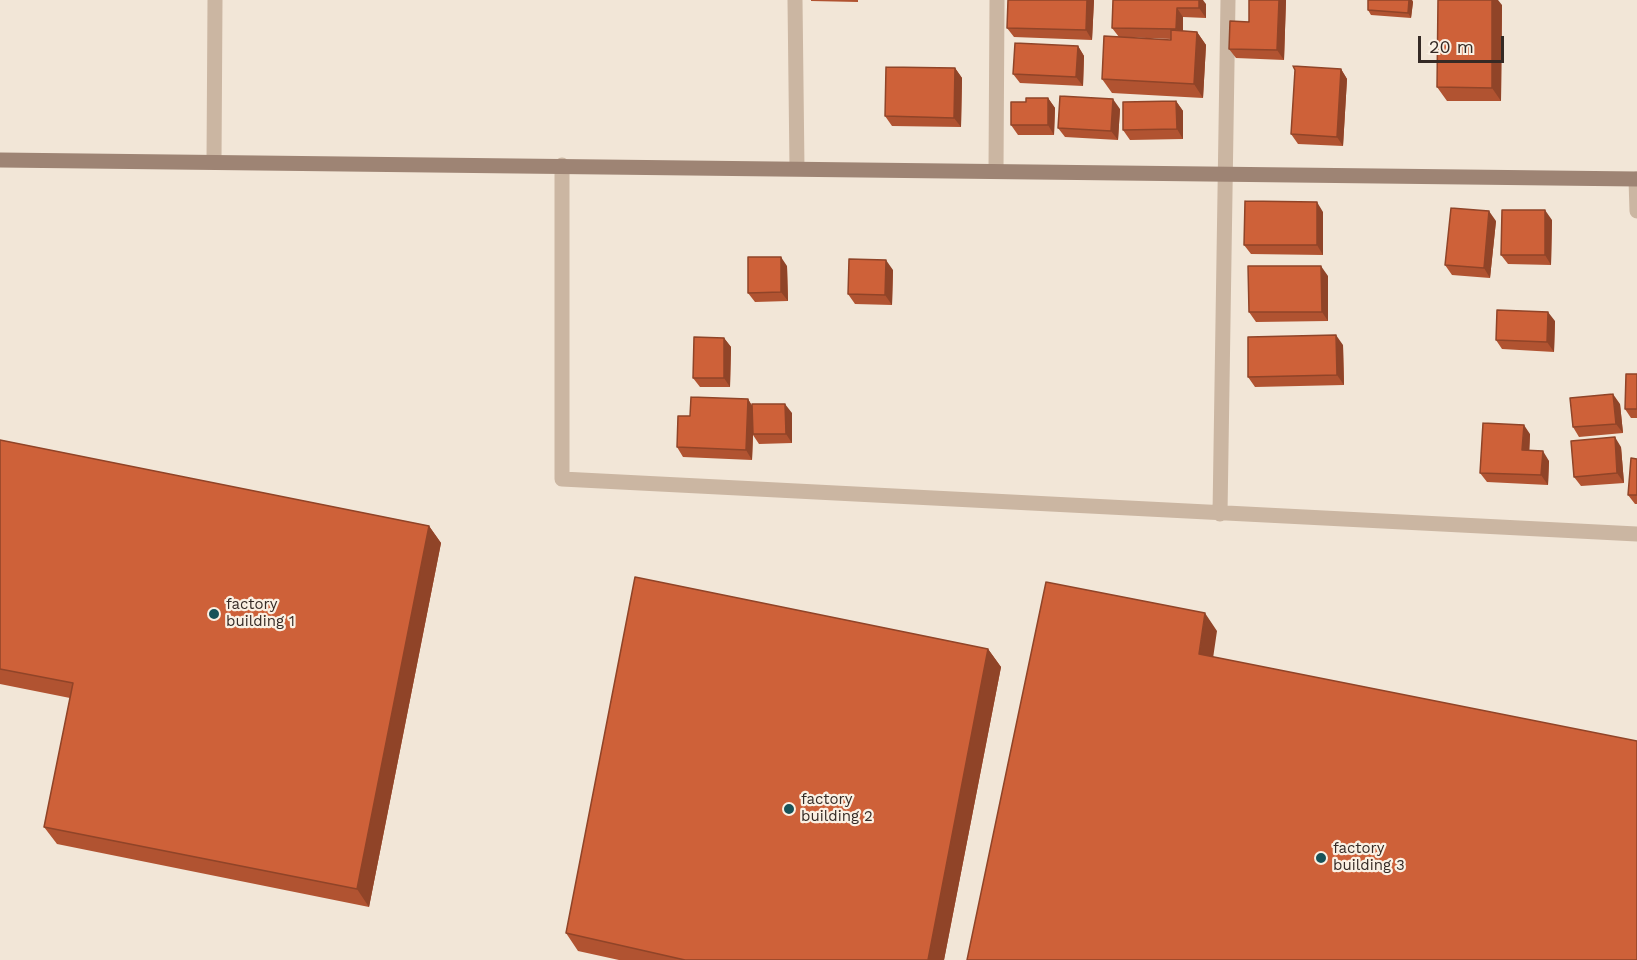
<!DOCTYPE html>
<html>
<head>
<meta charset="utf-8">
<style>
	body { margin:0 }
	#map { position:relative; width:1637px; height:960px; overflow:hidden; background:#f2e6d7; font-family:"Work Sans",sans-serif }
	canvas { display:block }
	.scale { position:absolute; left:1418px; top:36px; width:86px; height:27px; box-sizing:border-box; border:3px solid #352a25; border-top:0; padding-left:8px; font-size:18px; line-height:21px; white-space:nowrap; color:#352a25; -webkit-text-stroke:4px #faf0e3; paint-order:stroke }
</style>
</head>
<body>
<div id="map">
<canvas width="1637" height="960"></canvas>
<div class="scale">20 m</div>
</div>
<script>
const context = document.querySelector('canvas').getContext('2d');
context.lineJoin = 'round';
function shape(rows) {
  const path = new Path2D();
  for (const r of rows) {
    path.moveTo(r[0], r[1]);
    for (let i = 2; i < r.length; i += 2) path.lineTo(r[i], r[i + 1]);
  }
  return path;
}
function trace(path, color, width, dash) {
  context.strokeStyle = color;
  context.lineWidth = width;
  context.lineCap = dash ? 'butt' : 'round';
  context.setLineDash(dash || []);
  context.stroke(path);
}
function paint(path, color) {
  context.fillStyle = color;
  context.fill(path, 'evenodd');
}
function write(font, color, halo, rows, align = 'center') {
  context.font = font + ' "Work Sans",sans-serif';
  context.lineWidth = 4.5;
  context.setLineDash([]);
  context.textBaseline = 'middle';
  context.strokeStyle = halo;
  context.fillStyle = color;
  for (const [text, x, y, turn = 0] of rows) {
    context.save();
    context.translate(x, y);
    context.rotate((+turn || 0) * Math.PI / 180);
    context.textAlign = isNaN(turn) ? turn : align;
    if (halo) context.strokeText(text, 0, 0);
    context.fillText(text, 0, 0);
    context.restore();
  }
}
trace(shape([
	[795,0,797,168],
	[214,162,215,0],
	[562,165,562,479,1637,534],
	[996,170,997,0],
	[1636,179,1637,211],
	[1220,514,1228,0]
]), '#cbb6a2', 15);
trace(shape([
	[0,160,1637,179]
]), '#9e8474', 15);
paint(shape([
	[811,0,858,0,858,2,811,1],
	[1094,0,1092,40,1014,37,1007,28],
	[1113,0,1206,4,1206,18,1183,17,1183,31,1197,32,1206,45,1203,98,1112,93,1102,79,1119,37,1112,28],
	[1122,37,1171,39,1171,40],
	[1249,0,1286,0,1284,60,1236,58,1229,49,1249,22],
	[1368,0,1412,0,1413,2,1411,18,1371,15,1368,10],
	[1502,5,1501,101,1447,101,1437,87],
	[1078,46,1084,56,1083,86,1020,83,1013,74],
	[955,68,962,78,961,127,892,126,885,116],
	[1341,69,1347,79,1343,146,1298,144,1291,134],
	[1048,98,1055,108,1054,135,1018,135,1011,125,1026,102],
	[1176,101,1183,111,1183,139,1130,140,1123,130],
	[1120,109,1118,140,1065,137,1058,128],
	[1323,212,1323,255,1251,254,1244,245],
	[1552,220,1551,265,1508,264,1501,255],
	[1496,221,1490,278,1452,275,1445,265],
	[787,266,788,301,755,302,748,293],
	[893,270,892,305,855,304,848,294],
	[1328,276,1328,321,1256,322,1249,312],
	[1555,321,1554,352,1502,349,1496,340],
	[724,338,731,347,730,387,700,387,693,378],
	[1343,345,1344,385,1255,387,1248,377],
	[1637,374,1637,418,1631,418,1625,409],
	[748,399,752,406,792,413,792,443,759,444,753,435,752,460,683,457,677,447,690,416],
	[1620,404,1623,433,1579,437,1573,427],
	[1530,434,1529,451,1549,461,1548,485,1487,482,1480,473],
	[0,440,429,526,441,543,369,907,57,844,44,827,70,698,0,684],
	[1621,447,1624,483,1581,486,1574,477],
	[1637,459,1637,504,1635,504,1628,495],
	[988,649,1001,667,944,960,619,960,578,951,566,933]
]), '#b15331');
paint(shape([
	[1087,0,1094,0,1092,40,1086,30],
	[1199,0,1203,0,1206,4,1206,18,1199,8],
	[1279,0,1286,0,1284,60,1277,50],
	[1409,0,1412,0,1413,2,1411,18,1408,13],
	[1492,0,1498,0,1502,5,1501,101,1492,88],
	[1177,8,1183,17,1183,39,1176,29],
	[1197,32,1206,45,1203,98,1194,84],
	[1078,46,1084,56,1083,86,1076,77],
	[955,68,962,78,961,127,954,118],
	[1341,69,1347,79,1343,146,1337,137],
	[1048,98,1055,108,1054,135,1048,125],
	[1113,99,1120,109,1118,140,1111,131],
	[1176,101,1183,111,1183,139,1177,129],
	[1317,202,1323,212,1323,255,1317,245],
	[1545,210,1552,220,1551,265,1545,255],
	[1489,211,1496,221,1490,278,1484,268],
	[781,257,787,266,788,301,781,292],
	[886,260,893,270,892,305,885,295],
	[1321,266,1328,276,1328,321,1322,312],
	[1548,312,1555,321,1554,352,1547,342],
	[1336,335,1343,345,1344,385,1337,375],
	[724,338,731,347,730,387,724,378],
	[1613,394,1620,404,1623,433,1616,424],
	[748,399,754,409,752,460,746,450],
	[785,404,792,413,792,443,786,434],
	[1524,425,1530,434,1529,460,1522,450],
	[1615,437,1621,447,1624,483,1617,473],
	[1543,451,1549,461,1548,485,1541,475],
	[429,526,441,543,369,907,357,889],
	[1205,613,1217,631,1211,672,1199,654],
	[988,649,1001,667,944,960,928,960]
]), '#904428');
const building = shape([
	[1008,0,1087,0,1086,30,1007,28,1008,0],
	[1113,0,1199,0,1199,8,1177,8,1176,29,1112,28,1113,0],
	[1249,0,1279,0,1277,50,1229,49,1230,21,1249,22,1249,0],
	[1368,0,1409,0,1408,13,1368,10,1368,0],
	[1438,0,1492,0,1492,88,1437,87,1438,0],
	[1171,30,1197,32,1194,84,1102,79,1104,36,1171,40,1171,30],
	[1015,43,1078,46,1076,77,1013,74,1015,43],
	[1293,66,1341,69,1337,137,1291,134,1295,70,1293,66],
	[886,67,955,68,954,118,885,116,886,67],
	[1060,96,1113,99,1111,131,1058,128,1060,96],
	[1026,98,1048,98,1048,125,1011,125,1011,102,1026,102,1026,98],
	[1176,101,1177,129,1123,130,1123,102,1176,101],
	[1245,201,1317,202,1317,245,1244,245,1245,201],
	[1451,208,1489,211,1484,268,1445,265,1451,208],
	[1502,210,1545,210,1545,255,1501,255,1502,210],
	[748,257,781,257,781,292,748,293,748,257],
	[849,259,886,260,885,295,848,294,849,259],
	[1248,266,1321,266,1322,312,1249,312,1248,266],
	[1497,310,1548,312,1547,342,1496,340,1497,310],
	[1336,335,1337,375,1248,377,1248,337,1336,335],
	[694,337,724,338,724,378,693,378,694,337],
	[1626,374,1637,374,1637,409,1625,409,1626,374],
	[1613,394,1616,424,1573,427,1570,398,1613,394],
	[691,397,748,399,746,450,677,447,678,416,690,416,691,397],
	[752,404,785,404,786,434,753,434,752,404],
	[1483,423,1524,425,1522,450,1543,451,1541,475,1480,473,1483,423],
	[1615,437,1617,473,1574,477,1571,441,1615,437],
	[0,440,429,526,357,889,44,827,73,683,0,669,0,440],
	[1631,458,1637,459,1637,495,1628,495,1631,458],
	[635,577,988,649,928,960,685,960,566,933,635,577],
	[1046,582,1205,613,1199,654,1637,741,1637,960,967,960,1046,582]
]);
paint(building, '#ce6139');
trace(building, '#904428', 1.5);
for (const [x, y, r, color] of [
	[214,614,6,"#185359"],
	[789,809,6,"#185359"],
	[1321,858,6,"#185359"]
]) {
  const dot = new Path2D();
  dot.arc(x, y, r, 0, 2 * Math.PI);
  context.fillStyle = color;
  context.fill(dot);
  trace(dot, '#faf0e3', 2);
}
write('15px', '#352a25', '#faf0e3', [
	["factory",226,605],
	["building 1",226,622],
	["factory",801,800],
	["building 2",801,817],
	["factory",1333,849],
	["building 3",1333,866]
], 'left');
</script>
</body>
</html>
